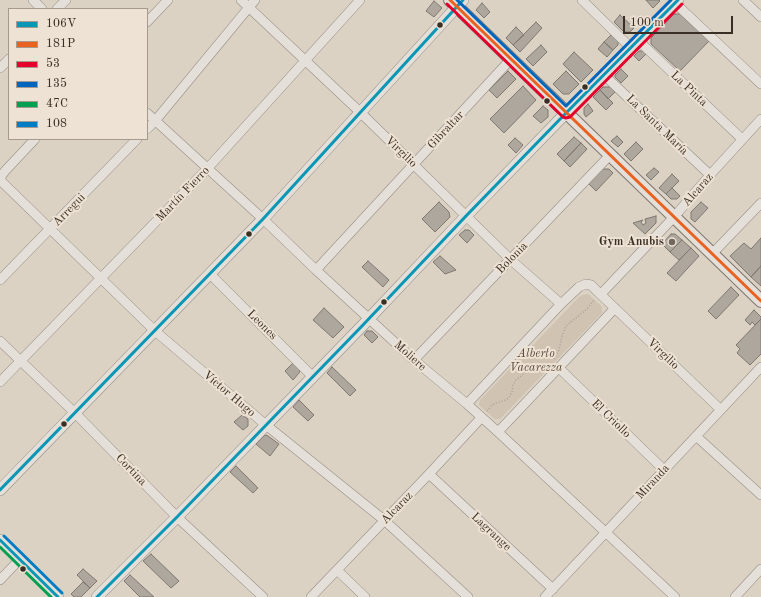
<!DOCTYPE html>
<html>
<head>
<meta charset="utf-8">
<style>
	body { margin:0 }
	#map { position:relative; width:761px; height:597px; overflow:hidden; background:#dbd2c4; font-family:"Old Standard TT",serif }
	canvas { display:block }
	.legend { position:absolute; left:8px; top:8px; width:140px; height:132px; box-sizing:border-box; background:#ede2d3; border:1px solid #a59a8d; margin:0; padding:5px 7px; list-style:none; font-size:12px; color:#3a2f25 }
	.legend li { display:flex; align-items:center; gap:8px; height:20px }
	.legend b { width:20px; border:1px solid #a59a8d }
	.scale { position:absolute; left:623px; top:16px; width:110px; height:18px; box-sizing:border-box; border:2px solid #3a2f25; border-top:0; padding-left:5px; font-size:12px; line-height:14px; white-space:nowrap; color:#3a2f25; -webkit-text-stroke:3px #ede2d3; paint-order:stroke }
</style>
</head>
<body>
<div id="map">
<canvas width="761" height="597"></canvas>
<ul class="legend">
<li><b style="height:5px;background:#0997b5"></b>106V</li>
<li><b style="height:5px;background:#e96222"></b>181P</li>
<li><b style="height:5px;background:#e4002b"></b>53</li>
<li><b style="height:5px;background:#0065bd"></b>135</li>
<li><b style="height:5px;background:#03a04f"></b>47C</li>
<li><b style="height:5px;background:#007dc5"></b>108</li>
</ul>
<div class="scale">100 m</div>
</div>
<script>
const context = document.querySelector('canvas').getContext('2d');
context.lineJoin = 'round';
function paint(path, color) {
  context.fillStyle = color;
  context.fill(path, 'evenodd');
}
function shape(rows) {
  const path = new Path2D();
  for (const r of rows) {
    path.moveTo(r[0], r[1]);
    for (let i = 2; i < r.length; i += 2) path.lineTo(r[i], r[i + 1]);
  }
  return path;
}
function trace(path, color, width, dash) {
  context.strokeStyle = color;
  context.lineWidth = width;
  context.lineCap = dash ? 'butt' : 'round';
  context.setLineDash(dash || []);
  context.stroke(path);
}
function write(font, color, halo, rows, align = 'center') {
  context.font = font + ' "Old Standard TT",serif';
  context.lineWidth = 4;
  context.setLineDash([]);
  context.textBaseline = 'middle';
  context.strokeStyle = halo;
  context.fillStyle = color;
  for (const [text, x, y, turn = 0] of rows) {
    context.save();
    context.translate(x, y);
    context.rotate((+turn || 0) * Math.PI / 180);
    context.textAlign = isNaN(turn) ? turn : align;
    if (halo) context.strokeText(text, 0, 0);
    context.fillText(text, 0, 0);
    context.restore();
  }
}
paint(shape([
	[588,294,602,307,602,313,502,417,500,419,495,419,481,407,479,405,480,400,580,296,583,295]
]), '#d0c3b1');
const building = shape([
	[646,0,659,0,660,1,653,8,646,0],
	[434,1,442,8,434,17,426,11,434,1],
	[482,3,490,12,484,18,476,10,482,3],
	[674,14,680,14,709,41,680,71,651,44,651,38,674,14],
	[620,15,634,28,630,32,624,32,614,22,620,15],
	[536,22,542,28,520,52,513,45,536,22],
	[516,27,524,35,513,45,506,38,516,27],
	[611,35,618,41,618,45,613,50,604,42,611,35],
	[604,42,613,50,607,57,598,49,604,42],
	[541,45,547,52,533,66,526,59,541,45],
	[639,51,643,51,646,54,639,61,634,56,639,51],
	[574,52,593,70,581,82,563,64,574,52],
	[621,69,628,76,621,83,615,77,615,75,621,69],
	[508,71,516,79,497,98,489,90,508,71],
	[566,71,579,84,569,94,563,94,553,84,566,71],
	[523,86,536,100,504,133,490,119,523,86],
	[603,87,610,87,615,92,608,99,600,90,603,87],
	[600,90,613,103,606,110,593,97,600,90],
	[588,104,593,111,586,117,584,114,584,108,588,104],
	[543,106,548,110,548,117,541,123,533,116,543,106],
	[617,136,623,142,618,147,611,141,617,136],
	[574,137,581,143,564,161,557,154,574,137],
	[515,138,523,145,516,153,508,145,515,138],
	[636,142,643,149,631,161,624,154,636,142],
	[581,143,587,149,570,167,564,161,581,143],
	[654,168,659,172,651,180,646,175,654,168],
	[601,169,609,169,613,173,596,191,588,183,601,169],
	[672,174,679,181,666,194,659,188,672,174],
	[672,188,680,196,677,199,671,199,666,194,672,188],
	[439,202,449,212,450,217,435,232,422,219,439,202],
	[701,202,708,208,695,222,691,219,691,212,701,202],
	[656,216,656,223,645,234,633,223,643,220,641,222,643,225,646,223,645,219,656,216],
	[465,230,469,230,474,235,467,243,459,235,465,230],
	[671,234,675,234,682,240,670,252,662,244,671,234],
	[761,238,761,266,751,277,730,256,744,243,751,249,761,238],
	[682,240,691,248,679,260,670,252,682,240],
	[691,248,699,256,676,281,667,273,691,248],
	[440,256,456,270,445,274,433,262,440,256],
	[368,261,389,280,383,287,362,267,368,261],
	[761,266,761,286,751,277,761,266],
	[731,287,739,295,716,319,708,311,731,287],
	[324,308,344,327,333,338,313,320,324,308],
	[754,310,761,317,761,319,755,325,752,322,750,325,745,320,754,310],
	[761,319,761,354,750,365,737,353,740,349,736,345,761,319],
	[367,331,372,331,378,337,372,343,364,335,367,331],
	[293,363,300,370,299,373,293,380,285,371,293,363],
	[332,367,356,390,350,396,327,373,332,367],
	[299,400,314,415,308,421,293,407,299,400],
	[242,415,248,419,248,426,243,430,234,422,242,415],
	[265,435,268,436,279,444,270,456,256,444,265,435],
	[236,466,258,488,253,493,230,472,236,466],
	[151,554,179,581,171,588,143,561,151,554],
	[83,569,97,581,90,588,77,575,83,569],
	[130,575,154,597,140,597,124,581,130,575],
	[83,582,90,588,81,597,74,597,71,594,83,582]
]);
paint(building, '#ada79d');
trace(building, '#7f7870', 1);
const minor = shape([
	[33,0,42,9],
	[241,0,360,112,511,260,561,304],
	[582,0,627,44,642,44,742,139],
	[743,0,761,17],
	[675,3,761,84],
	[57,9,66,0],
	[147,22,168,0],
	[0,68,9,59],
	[604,75,710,175],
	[147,113,263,219,316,270,414,360,467,404,498,432,675,597],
	[147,129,155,121,255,0],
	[0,178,5,171,35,139],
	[0,180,155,331,266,425,384,520,468,597],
	[712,254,761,203],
	[316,270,510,60],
	[210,274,313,377],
	[0,280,137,139],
	[601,294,674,217,710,175,761,119],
	[0,341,75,413,177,517,263,597],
	[414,360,610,155],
	[559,368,664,470],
	[0,382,207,169,360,0],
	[467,404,561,304,579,287,586,284,591,285,598,292,720,409],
	[498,432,615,308],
	[696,436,761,495],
	[429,474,553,589],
	[337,570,365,597],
	[0,580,20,559],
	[311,597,429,474,481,418],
	[545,597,761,367],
	[735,597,761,569]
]);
const tertiary = shape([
	[0,490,263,219,463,0],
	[0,540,58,597],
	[97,597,177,517,362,326,466,216,566,113,678,0]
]);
const secondary = shape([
	[450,0,761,301]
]);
trace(minor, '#958e85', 10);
trace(tertiary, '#958e85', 12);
trace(secondary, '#7f7870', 14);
trace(shape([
	[554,359,559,350,562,336,566,326,587,309,594,300],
	[487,411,492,405,496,403,506,400,510,396,512,392,513,385,516,380,527,371,533,363]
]), '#a6a29c', 1.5, [1, 2]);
trace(minor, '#e4dfd8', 9);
trace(tertiary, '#e4dfd8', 11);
trace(secondary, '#e4dfd8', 12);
trace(shape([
	[0,490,263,219,463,0],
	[0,540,58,597],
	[97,597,177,517,362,326,466,216,566,113,678,0]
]), '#0997b5', 3);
trace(shape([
	[450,0,761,301]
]), '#e96222', 3);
trace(shape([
	[447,4,563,117,566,118,570,117,682,4]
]), '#e4002b', 3);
trace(shape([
	[457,0,566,106,671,0]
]), '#0065bd', 3);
trace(shape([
	[0,547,51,597]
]), '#03a04f', 3);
trace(shape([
	[4,536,62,593]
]), '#007dc5', 3);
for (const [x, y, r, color] of [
	[440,25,3.5,"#3a2f25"],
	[585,87,3.5,"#3a2f25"],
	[547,101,3.5,"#3a2f25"],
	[249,234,3.5,"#3a2f25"],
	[672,242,4,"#72685d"],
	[384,302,3.5,"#3a2f25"],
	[64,424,3.5,"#3a2f25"],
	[23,569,3.5,"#3a2f25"]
]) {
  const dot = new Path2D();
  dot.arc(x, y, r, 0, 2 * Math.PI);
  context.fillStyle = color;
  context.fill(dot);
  trace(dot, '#ede2d3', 1.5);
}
write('12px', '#3a2f25', '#ede2d3', [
	["La Pinta",689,89,43],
	["La Santa María",657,125,44],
	["Gibraltar",446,130,-47],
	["Virgilio",401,152,44],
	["Alcaraz",698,190,-49],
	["Martín Fierro",183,194,-46],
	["Arregui",69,210,-46],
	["Bolonia",512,258,-46],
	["Leones",262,325,45],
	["Virgilio",663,354,44],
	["Moliere",410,356,42],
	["Víctor Hugo",229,394,40],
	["El Criollo",611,419,44],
	["Cortina",131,470,46],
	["Miranda",653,482,-47],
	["Alcaraz",397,508,-46],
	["Lagrange",491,532,43]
]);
write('bold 12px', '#3a2f25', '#ede2d3', [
	["Gym Anubis",664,242]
], 'right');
write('italic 12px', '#564a3e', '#ede2d3', [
	["Alberto",536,354],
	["Vacarezza",536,368]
]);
</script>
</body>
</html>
